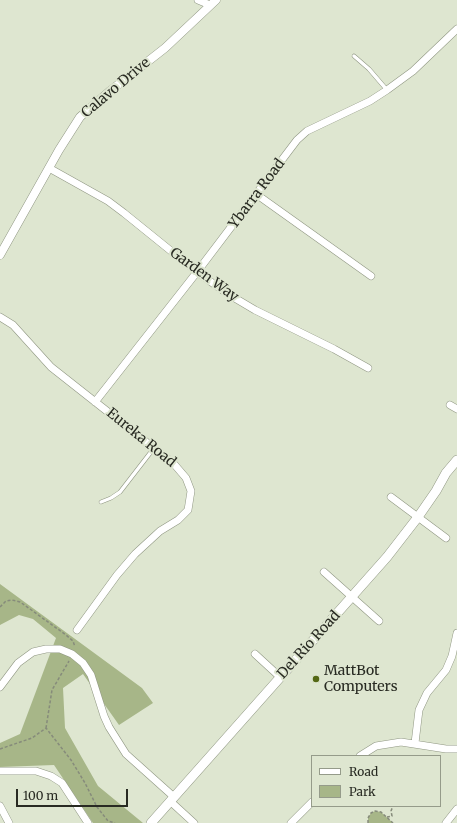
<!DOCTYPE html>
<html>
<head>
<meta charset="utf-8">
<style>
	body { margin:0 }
	#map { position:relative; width:457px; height:823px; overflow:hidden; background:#dee6d0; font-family:Merriweather,serif }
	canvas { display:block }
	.legend { position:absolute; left:311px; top:755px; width:130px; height:52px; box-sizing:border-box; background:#dee6d0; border:1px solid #959b8a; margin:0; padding:5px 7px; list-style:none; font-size:12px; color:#282a22 }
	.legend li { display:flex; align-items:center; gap:8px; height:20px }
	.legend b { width:20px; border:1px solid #959b8a }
	.scale { position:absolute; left:16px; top:789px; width:112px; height:18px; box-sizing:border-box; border:2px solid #282a22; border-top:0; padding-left:5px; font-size:12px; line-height:14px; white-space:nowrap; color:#282a22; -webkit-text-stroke:3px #dee6d0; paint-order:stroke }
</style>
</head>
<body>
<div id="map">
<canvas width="457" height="823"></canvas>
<ul class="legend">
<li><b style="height:5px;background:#fff"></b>Road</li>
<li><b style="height:11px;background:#a7b688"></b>Park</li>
</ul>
<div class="scale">100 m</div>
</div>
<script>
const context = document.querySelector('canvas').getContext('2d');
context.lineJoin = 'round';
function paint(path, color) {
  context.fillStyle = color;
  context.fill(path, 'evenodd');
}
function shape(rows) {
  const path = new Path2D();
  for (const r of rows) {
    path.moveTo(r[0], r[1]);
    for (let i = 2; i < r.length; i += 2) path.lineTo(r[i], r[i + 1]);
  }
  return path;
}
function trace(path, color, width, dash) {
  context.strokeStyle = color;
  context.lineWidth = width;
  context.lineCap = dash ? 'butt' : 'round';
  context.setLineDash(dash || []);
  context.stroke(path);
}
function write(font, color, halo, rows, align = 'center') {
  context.font = font + ' Merriweather,serif';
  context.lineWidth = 4;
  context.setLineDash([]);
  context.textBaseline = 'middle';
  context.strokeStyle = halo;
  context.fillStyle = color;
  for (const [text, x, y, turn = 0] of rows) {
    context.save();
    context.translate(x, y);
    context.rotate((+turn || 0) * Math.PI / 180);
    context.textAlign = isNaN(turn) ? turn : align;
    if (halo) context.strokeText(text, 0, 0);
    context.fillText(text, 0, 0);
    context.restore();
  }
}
paint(shape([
	[0,584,142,688,153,703,119,725,83,674,63,688,65,728,98,786,143,823,93,823,54,765,0,767,0,743,20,734,56,638,33,619,19,615,0,625],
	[375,811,381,812,393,823,368,823,368,818,371,813]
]), '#a7b688');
const service = shape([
	[354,56,369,69,387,90],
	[101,502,111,498,120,492,154,448]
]);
const minor = shape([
	[198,0,210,5],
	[49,168,108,201,124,213,197,272,228,294,255,310,334,349,368,368],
	[256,194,371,276],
	[0,317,13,325,51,367,174,464,186,478,191,491,188,510,178,520,160,531,135,554,117,575,77,630],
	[95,402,197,272,297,140,307,131,370,101,387,90,413,71,457,29],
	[450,405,457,409],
	[391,497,446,538],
	[324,572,379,621],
	[255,654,280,677],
	[0,687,18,663,33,652,46,649,60,649,72,654,83,663,91,675,104,716,109,727,126,754,174,797],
	[415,743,419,710,427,693,446,670,452,656,457,633],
	[360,756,376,746,401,742,446,749,457,749],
	[0,771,36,771,51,776,62,783,88,823],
	[170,801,194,823],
	[0,806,9,823],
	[291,823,312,802],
	[446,823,457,809]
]);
const tertiary = shape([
	[0,255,59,150,80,117,110,91,165,48,216,0]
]);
const secondary = shape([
	[151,823,387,557,418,517,436,491,446,473,457,460]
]);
trace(service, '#8f9682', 4.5);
trace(minor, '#8f9682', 8);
trace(tertiary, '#8f9682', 9);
trace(secondary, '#8f9682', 10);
trace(shape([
	[0,607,6,601,12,600,20,602,30,609,66,635,73,641,75,647],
	[46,728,52,690,69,661],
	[0,749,32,738,46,728,71,760,85,783,97,807,108,821,115,823],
	[387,817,392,816,391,811,393,806],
	[368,823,368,818,371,813,375,811,381,812,393,823]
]), '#868b7b', 1.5, [3, 2]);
trace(service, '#fff', 3.5);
trace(minor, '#fff', 7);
trace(tertiary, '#fff', 8);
trace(secondary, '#fff', 9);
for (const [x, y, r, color] of [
	[316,679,4,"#546815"]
]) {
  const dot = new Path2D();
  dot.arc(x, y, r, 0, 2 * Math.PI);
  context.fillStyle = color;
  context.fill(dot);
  trace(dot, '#dee6d0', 1.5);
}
write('14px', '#282a22', '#dee6d0', [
	["Calavo Drive",116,88,-40],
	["Ybarra Road",257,194,-53],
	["Garden Way",204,275,36],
	["Eureka Road",141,438,39],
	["Del Rio Road",309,645,-48]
]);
write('14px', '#282a22', '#dee6d0', [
	["MattBot",324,671],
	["Computers",324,687]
], 'left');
</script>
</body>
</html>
